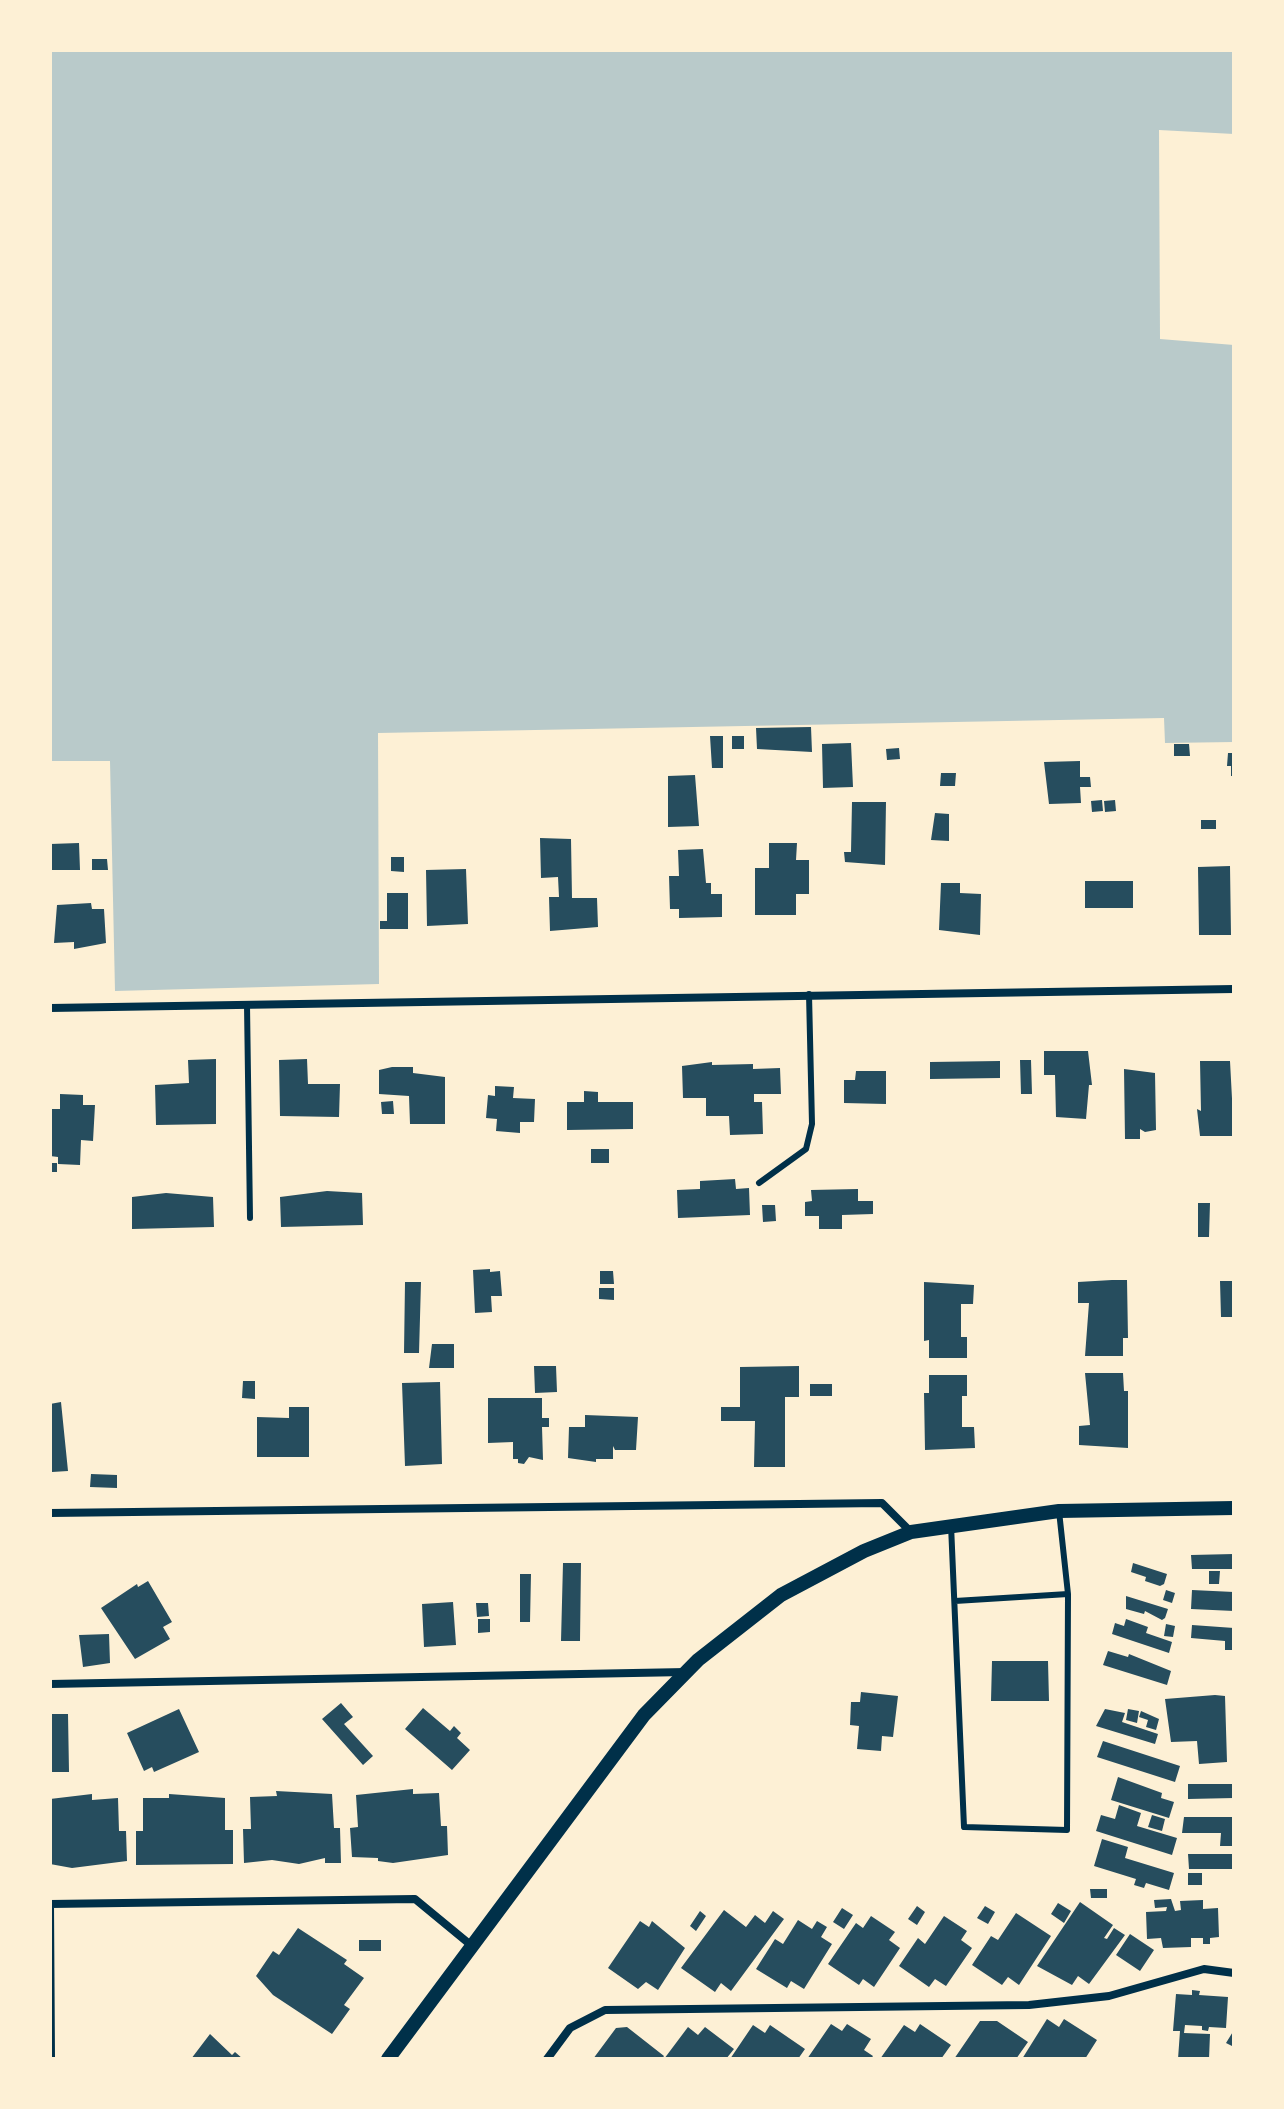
<!DOCTYPE html>
<html>
<head>
<meta charset="utf-8">
<style>
	body { margin:0 }
	#map { position:relative; width:1284px; height:2109px; overflow:hidden; background:#fdf0d5; font-family:Mulish,sans-serif }
	canvas { display:block }
	.frame { position:absolute; inset:0; border:52px solid #fdf0d5; pointer-events:none }
</style>
</head>
<body>
<div id="map">
<canvas width="1284" height="2109"></canvas>
<div class="frame"></div>
</div>
<script>
const context = document.querySelector('canvas').getContext('2d');
context.lineJoin = 'round';
function paint(path, color) {
  context.fillStyle = color;
  context.fill(path, 'evenodd');
}
function shape(rows) {
  const path = new Path2D();
  for (const r of rows) {
    path.moveTo(r[0], r[1]);
    for (let i = 2; i < r.length; i += 2) path.lineTo(r[i], r[i + 1]);
  }
  return path;
}
function trace(path, color, width, dash) {
  context.strokeStyle = color;
  context.lineWidth = width;
  context.lineCap = dash ? 'butt' : 'round';
  context.setLineDash(dash || []);
  context.stroke(path);
}
paint(shape([
	[50,50,1234,50,1234,134,1159,130,1160,339,1234,345,1234,742,1165,743,1164,718,378,733,379,984,115,991,110,761,50,761]
]), '#b9caca');
paint(shape([
	[811,727,812,752,757,749,756,728],
	[710,736,723,736,723,768,712,768],
	[732,736,744,736,744,749,732,749],
	[851,743,853,787,823,788,822,744],
	[1174,744,1189,744,1190,756,1174,756],
	[899,748,900,759,887,760,886,749],
	[1228,753,1234,753,1234,776,1231,776,1231,766,1227,766],
	[1080,761,1080,777,1090,777,1091,787,1080,787,1081,803,1049,804,1044,762],
	[941,773,956,773,955,786,940,786],
	[695,775,699,826,668,827,668,776],
	[1102,800,1103,811,1092,812,1091,801],
	[1115,800,1116,811,1105,812,1104,801],
	[852,802,886,802,885,865,845,862,844,852,851,852],
	[935,813,949,814,949,841,931,840],
	[1201,820,1216,820,1216,829,1201,829],
	[540,838,571,839,572,898,597,898,598,927,550,931,549,897,559,897,558,877,541,878],
	[79,843,80,870,50,870,50,844],
	[769,843,797,843,796,860,809,860,809,894,796,894,796,915,755,915,755,868,769,868],
	[703,849,706,883,711,883,711,894,722,894,722,917,679,918,679,909,670,909,669,876,679,876,678,850],
	[391,857,404,857,404,872,391,871],
	[92,859,107,859,108,870,92,870],
	[1230,866,1231,935,1199,935,1198,867],
	[466,869,468,924,427,926,426,870],
	[1085,881,1133,881,1133,908,1085,908],
	[941,883,960,883,960,893,981,894,980,935,939,930],
	[387,893,408,893,408,929,380,929,380,921,387,921],
	[91,903,92,909,104,909,106,943,74,949,74,942,54,943,57,905],
	[1044,1051,1088,1051,1092,1085,1089,1085,1086,1119,1056,1117,1055,1075,1044,1075],
	[216,1059,216,1124,156,1125,155,1085,189,1083,188,1060],
	[307,1059,308,1084,340,1084,339,1117,280,1116,279,1060],
	[1020,1060,1031,1060,1032,1094,1021,1094],
	[1000,1061,1000,1078,930,1079,930,1062],
	[1200,1061,1230,1061,1234,1136,1200,1136,1197,1109,1201,1111],
	[712,1062,712,1065,753,1064,753,1069,780,1068,781,1094,754,1094,754,1102,762,1102,763,1134,730,1135,729,1116,706,1116,706,1098,683,1098,682,1066],
	[392,1067,413,1067,413,1073,445,1077,445,1124,410,1124,409,1096,379,1094,379,1070],
	[1124,1069,1155,1073,1156,1130,1145,1132,1140,1129,1140,1139,1125,1139],
	[856,1071,886,1071,886,1104,844,1103,844,1080,855,1080],
	[495,1086,514,1087,513,1098,535,1099,534,1122,520,1122,520,1133,496,1131,497,1119,486,1118,488,1095,495,1096],
	[584,1091,598,1092,598,1102,633,1102,633,1129,567,1130,567,1102,584,1102],
	[60,1094,83,1095,83,1105,95,1105,93,1141,81,1140,80,1165,58,1164,58,1157,50,1156,50,1109,60,1109],
	[393,1101,394,1114,382,1114,381,1102],
	[591,1149,609,1149,609,1163,591,1163],
	[50,1163,57,1163,57,1172,50,1172],
	[735,1179,736,1189,749,1188,750,1215,678,1218,677,1190,700,1189,700,1181],
	[858,1189,858,1201,873,1201,873,1214,842,1215,842,1229,819,1229,819,1216,805,1216,805,1202,812,1201,811,1190],
	[327,1191,362,1193,363,1225,281,1227,280,1197],
	[166,1193,213,1197,214,1227,132,1229,132,1197],
	[1198,1203,1210,1203,1209,1237,1198,1237],
	[762,1205,775,1205,776,1221,763,1222],
	[490,1269,490,1272,500,1271,502,1296,491,1296,492,1312,475,1313,473,1270],
	[600,1271,613,1271,614,1284,600,1284],
	[1112,1280,1127,1280,1128,1338,1123,1338,1123,1356,1085,1356,1089,1303,1078,1303,1078,1282],
	[1220,1281,1234,1281,1234,1317,1221,1317],
	[405,1282,421,1282,419,1353,404,1353],
	[924,1282,974,1285,973,1304,961,1304,961,1337,967,1337,967,1358,929,1358,929,1340,924,1341],
	[599,1288,614,1288,614,1300,599,1299],
	[432,1344,454,1344,454,1368,429,1368],
	[534,1366,556,1366,557,1392,535,1393],
	[799,1366,799,1397,785,1397,785,1467,754,1467,755,1421,721,1421,721,1407,740,1407,740,1367],
	[1085,1373,1123,1373,1124,1391,1128,1391,1128,1448,1079,1445,1079,1426,1090,1425],
	[929,1375,967,1375,967,1396,962,1396,962,1427,974,1427,975,1448,925,1450,924,1393,929,1393],
	[243,1381,255,1381,255,1399,242,1398],
	[440,1382,442,1464,405,1466,402,1383],
	[810,1384,832,1384,832,1396,810,1396],
	[488,1398,542,1398,542,1418,549,1418,549,1427,542,1427,543,1460,529,1457,524,1464,518,1463,518,1459,513,1459,513,1442,488,1443],
	[61,1402,68,1471,52,1472,50,1404],
	[289,1407,309,1407,309,1457,257,1457,257,1417,289,1418],
	[585,1415,638,1417,636,1450,615,1450,613,1446,613,1459,596,1459,596,1462,568,1458,569,1427,585,1427],
	[91,1474,117,1475,117,1488,90,1487],
	[1234,1554,1234,1569,1192,1569,1191,1555],
	[563,1563,581,1563,580,1641,561,1641],
	[1133,1563,1167,1574,1164,1584,1160,1586,1145,1581,1146,1577,1131,1572],
	[1209,1571,1220,1571,1219,1584,1209,1584],
	[520,1574,531,1574,530,1622,520,1622],
	[148,1581,172,1622,163,1627,170,1639,135,1659,101,1608,137,1584,138,1587],
	[1166,1590,1175,1593,1172,1603,1163,1600],
	[1192,1590,1234,1592,1234,1611,1191,1609],
	[1126,1596,1168,1609,1165,1618,1162,1620,1145,1611,1144,1614,1126,1609],
	[453,1602,456,1645,424,1647,422,1604],
	[476,1603,488,1603,489,1616,477,1617],
	[478,1619,490,1619,490,1632,478,1633],
	[1126,1619,1148,1627,1146,1633,1172,1642,1169,1653,1112,1634,1115,1623,1124,1626],
	[1166,1624,1175,1626,1173,1637,1164,1636],
	[1192,1625,1234,1628,1234,1650,1225,1650,1225,1641,1191,1638],
	[109,1634,110,1663,83,1667,79,1635],
	[1108,1651,1128,1657,1129,1654,1171,1671,1167,1685,1103,1665],
	[992,1661,1048,1661,1049,1701,991,1701],
	[861,1692,898,1696,893,1737,882,1736,881,1751,857,1749,859,1726,850,1725,851,1702,860,1702],
	[1215,1695,1225,1696,1227,1762,1199,1764,1197,1741,1171,1742,1165,1699],
	[341,1703,353,1717,344,1724,373,1756,363,1765,322,1719],
	[423,1708,450,1731,454,1726,461,1733,457,1738,470,1750,452,1770,405,1729],
	[179,1709,199,1752,154,1772,152,1767,144,1771,127,1733],
	[1105,1709,1125,1713,1122,1722,1158,1734,1155,1744,1096,1726],
	[1128,1709,1139,1711,1137,1723,1126,1720],
	[1141,1711,1159,1719,1156,1730,1146,1727,1148,1720,1139,1717],
	[50,1714,68,1714,69,1772,50,1772],
	[1103,1741,1180,1766,1175,1782,1097,1757],
	[1118,1777,1162,1793,1161,1798,1174,1802,1169,1818,1111,1800],
	[1188,1784,1234,1784,1234,1798,1188,1799],
	[413,1789,413,1794,439,1793,441,1826,447,1826,448,1855,393,1863,378,1861,378,1858,352,1857,350,1828,358,1827,356,1795],
	[276,1791,332,1794,334,1828,340,1828,341,1863,325,1863,325,1858,299,1864,272,1860,244,1863,243,1829,251,1829,250,1797,277,1796],
	[92,1794,92,1800,118,1798,119,1831,126,1831,127,1861,72,1868,50,1864,50,1799],
	[169,1794,225,1798,225,1830,233,1830,233,1864,136,1865,136,1831,143,1831,143,1798,169,1798],
	[1119,1805,1141,1813,1137,1826,1177,1838,1172,1855,1096,1831,1101,1815,1115,1819],
	[1152,1815,1165,1819,1162,1831,1148,1827],
	[1184,1817,1234,1817,1234,1846,1220,1846,1221,1833,1182,1833],
	[1102,1839,1128,1847,1125,1858,1174,1873,1169,1890,1146,1883,1144,1888,1134,1885,1136,1879,1094,1866],
	[1188,1854,1234,1854,1234,1869,1189,1869],
	[1188,1873,1202,1873,1202,1885,1188,1885],
	[1090,1889,1107,1889,1107,1898,1091,1898],
	[1171,1899,1175,1911,1181,1910,1180,1901,1203,1900,1203,1909,1218,1908,1219,1937,1210,1938,1210,1944,1203,1944,1203,1938,1191,1938,1191,1947,1163,1948,1161,1938,1147,1939,1146,1912,1166,1911,1167,1907,1155,1908,1154,1900],
	[1080,1902,1113,1925,1104,1938,1107,1939,1114,1928,1125,1935,1089,1984,1078,1976,1072,1985,1037,1966],
	[1058,1903,1071,1911,1064,1923,1051,1914],
	[917,1906,925,1912,917,1925,908,1919],
	[985,1906,995,1912,988,1924,977,1918],
	[842,1908,853,1915,844,1929,833,1922],
	[724,1910,746,1927,755,1915,765,1923,773,1911,784,1919,731,1991,721,1983,715,1992,681,1968],
	[700,1911,706,1916,696,1931,690,1926],
	[1016,1913,1051,1936,1019,1985,1008,1977,1002,1985,972,1965,991,1936,998,1940],
	[871,1916,895,1932,889,1940,900,1948,874,1987,863,1979,859,1985,828,1964,856,1923,863,1928],
	[944,1916,967,1931,961,1940,972,1948,946,1986,935,1979,929,1987,899,1966,918,1938,925,1944],
	[798,1920,812,1929,817,1921,827,1927,821,1937,832,1944,804,1989,791,1981,787,1988,756,1969,775,1939,783,1944],
	[640,1921,649,1927,652,1921,685,1948,658,1990,646,1982,638,1989,608,1968],
	[298,1928,347,1960,344,1964,364,1978,344,2005,350,2009,332,2034,273,1995,256,1976,273,1951,279,1955],
	[1130,1934,1154,1950,1140,1971,1116,1955],
	[359,1940,381,1940,381,1951,359,1951],
	[1192,1990,1200,1991,1199,1995,1228,1997,1226,2028,1209,2027,1208,2031,1202,2030,1202,2026,1185,2025,1184,2033,1210,2034,1209,2059,1178,2059,1180,2031,1173,2031,1176,1994,1192,1995],
	[1047,2019,1059,2027,1064,2019,1097,2040,1085,2059,1022,2059],
	[980,2021,997,2021,1028,2042,1016,2059,954,2059],
	[831,2024,842,2031,847,2024,871,2039,864,2050,873,2056,871,2059,807,2059],
	[920,2024,951,2045,941,2059,880,2059,904,2025,915,2032],
	[753,2025,765,2033,770,2025,805,2049,798,2059,730,2059],
	[627,2027,664,2056,662,2059,593,2059,616,2028],
	[688,2027,698,2035,705,2027,734,2049,726,2059,664,2059],
	[1234,2030,1234,2047,1226,2043],
	[210,2034,232,2055,235,2052,243,2059,191,2059]
]), '#264d5e');
trace(shape([
	[247,1005,250,1218],
	[759,1183,806,1149,812,1124,809,994],
	[951,1525,964,1827,1067,1830,1068,1594,1059,1511],
	[955,1601,1068,1594]
]), '#003049', 6);
trace(shape([
	[50,1008,1234,989],
	[50,1513,882,1503,911,1532],
	[50,1684,686,1672],
	[50,1904,415,1899,472,1946],
	[50,1904,51,2059],
	[547,2059,570,2028,605,2010,1029,2005,1109,1996,1204,1969,1234,1973]
]), '#003049', 8);
trace(shape([
	[388,2059,644,1715,698,1660,781,1595,864,1551,911,1532,1059,1511,1234,1508]
]), '#003049', 14);
</script>
</body>
</html>
